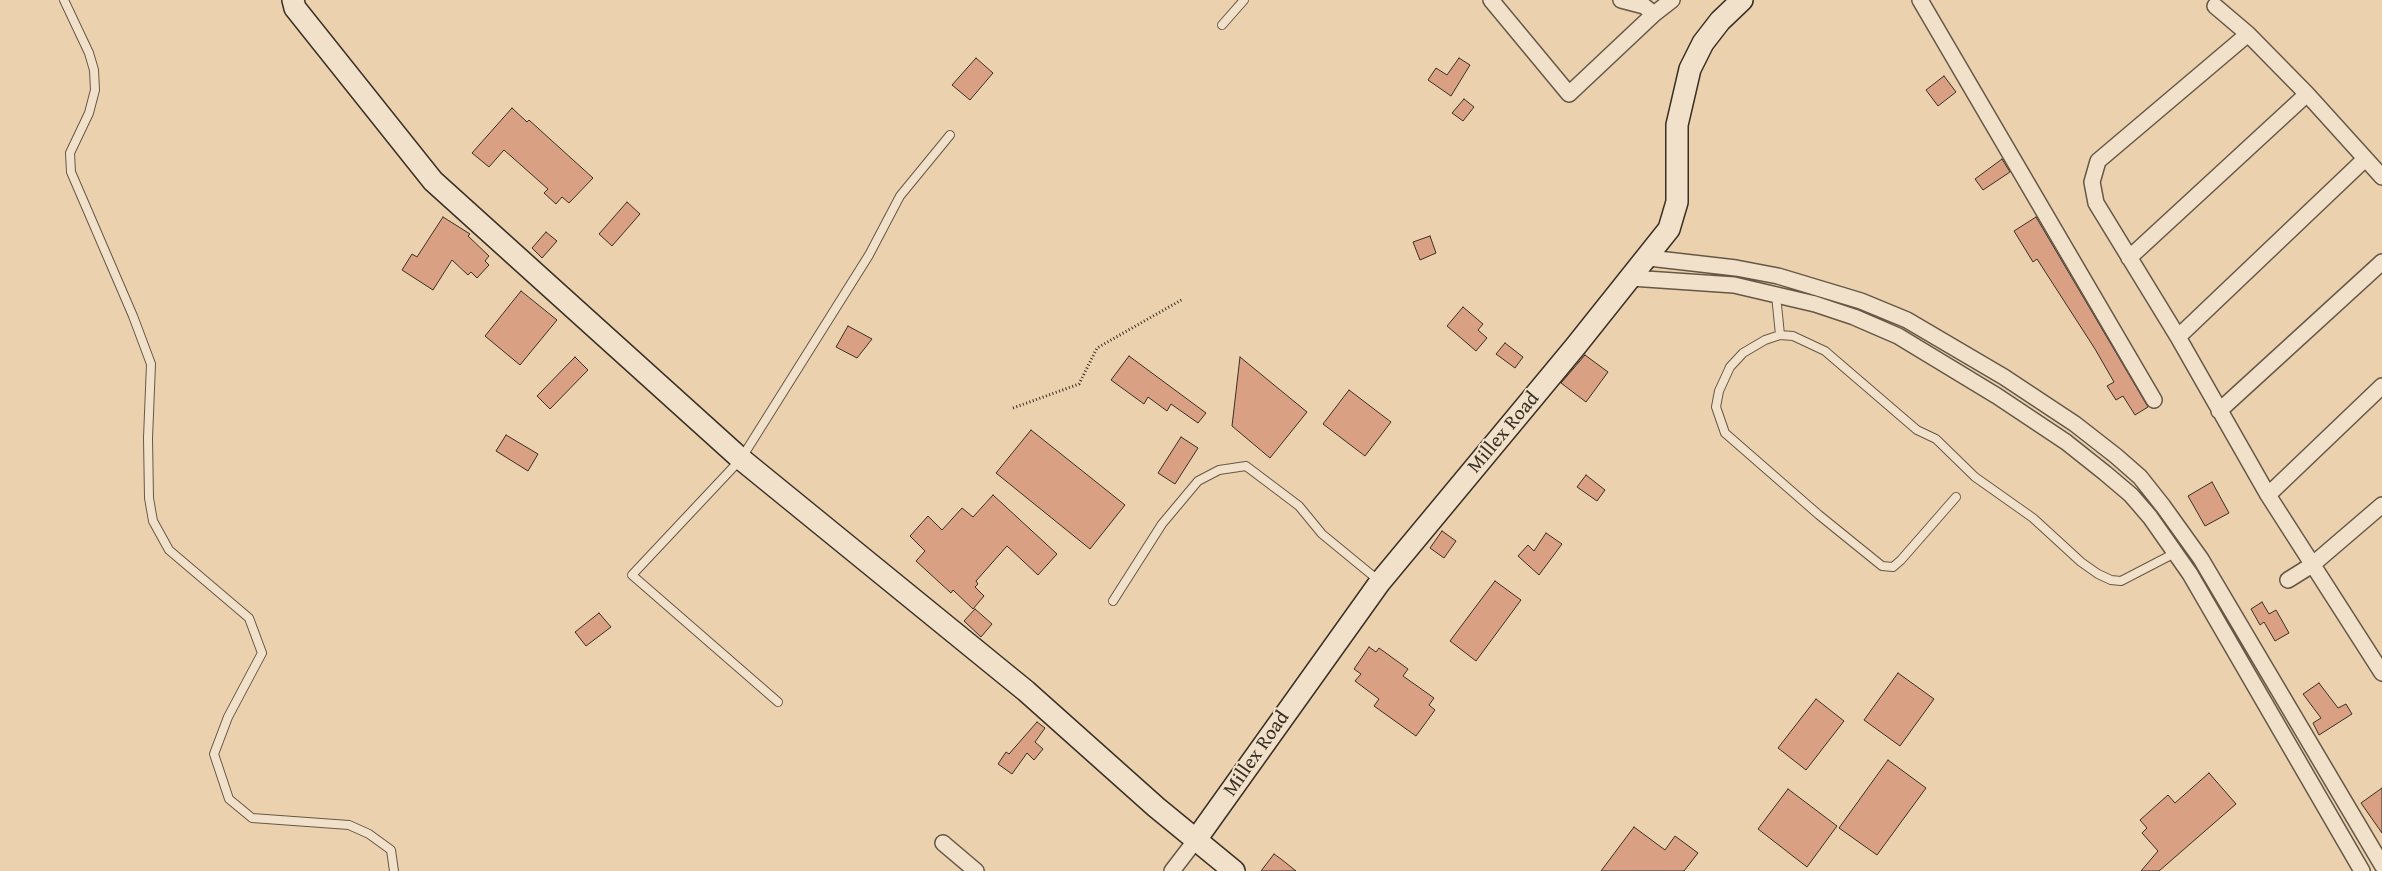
<!DOCTYPE html>
<html>
<head>
<meta charset="utf-8">
<style>
	body { margin:0 }
	canvas { display:block; background:#ebd1ad }
</style>
</head>
<body>
<canvas width="2382" height="871"></canvas>
<script>
const context = document.querySelector('canvas').getContext('2d');
context.lineJoin = 'round';
function paint(path, color) {
  context.fillStyle = color;
  context.fill(path, 'evenodd');
}
function shape(rows) {
  const path = new Path2D();
  for (const r of rows) {
    path.moveTo(r[0], r[1]);
    for (let i = 2; i < r.length; i += 2) path.lineTo(r[i], r[i + 1]);
  }
  return path;
}
function trace(path, color, width, dash) {
  context.strokeStyle = color;
  context.lineWidth = width;
  context.lineCap = dash ? 'butt' : 'round';
  context.setLineDash(dash || []);
  context.stroke(path);
}
function write(font, color, halo, rows, align = 'center') {
  context.font = font + ' "Gentium Book Plus",serif';
  context.lineWidth = 4;
  context.setLineDash([]);
  context.textBaseline = 'middle';
  context.strokeStyle = halo;
  context.fillStyle = color;
  for (const [text, x, y, turn = 0] of rows) {
    context.save();
    context.translate(x, y);
    context.rotate((+turn || 0) * Math.PI / 180);
    context.textAlign = isNaN(turn) ? turn : align;
    if (halo) context.strokeText(text, 0, 0);
    context.fillText(text, 0, 0);
    context.restore();
  }
}
const building = shape([
	[976,58,993,73,970,100,952,85,976,58],
	[1459,58,1470,65,1451,96,1428,80,1436,68,1447,75,1459,58],
	[1944,76,1956,92,1938,106,1926,90,1944,76],
	[1464,99,1474,107,1463,121,1452,113,1464,99],
	[512,108,527,122,529,120,593,178,569,203,562,197,556,204,544,193,548,189,504,150,489,167,472,153,512,108],
	[2002,159,2010,172,1983,190,1975,179,2002,159],
	[627,202,640,214,612,246,599,234,627,202],
	[443,217,470,234,468,236,489,256,485,261,489,265,477,278,471,272,468,275,452,260,433,290,402,270,412,254,417,257,443,217],
	[2036,217,2148,407,2135,415,2123,396,2116,400,2107,386,2114,382,2095,349,2037,259,2033,262,2014,231,2036,217],
	[546,232,557,241,542,258,532,248,546,232],
	[1430,236,1436,253,1420,260,1413,242,1430,236],
	[521,291,557,320,520,365,485,336,521,291],
	[1463,307,1483,324,1478,330,1487,338,1476,351,1447,326,1463,307],
	[848,326,872,339,857,358,836,347,848,326],
	[1505,343,1523,357,1515,368,1496,354,1505,343],
	[1585,355,1608,372,1586,402,1561,383,1585,355],
	[1129,356,1206,413,1198,423,1171,404,1167,411,1148,397,1144,404,1111,380,1129,356],
	[575,357,588,370,550,409,537,396,575,357],
	[1240,357,1307,412,1270,458,1232,426,1240,357],
	[1349,390,1391,422,1365,456,1323,424,1349,390],
	[1031,430,1125,505,1090,549,996,473,1031,430],
	[506,435,538,454,528,471,496,451,506,435],
	[1181,437,1198,448,1175,484,1158,473,1181,437],
	[1586,475,1605,490,1597,501,1577,487,1586,475],
	[2212,482,2229,513,2205,526,2188,496,2212,482],
	[993,495,1057,554,1038,575,1007,546,976,581,978,584,975,587,984,596,973,609,953,590,951,593,916,561,925,551,910,536,928,516,942,530,962,508,973,517,993,495],
	[1442,531,1456,541,1444,558,1430,548,1442,531],
	[1546,533,1562,544,1539,575,1518,556,1528,545,1534,551,1546,533],
	[1495,581,1521,600,1476,661,1450,641,1495,581],
	[2262,602,2269,614,2276,610,2289,633,2275,641,2264,622,2260,625,2251,609,2262,602],
	[975,609,992,624,981,637,964,621,975,609],
	[599,613,611,627,586,646,575,632,599,613],
	[1369,647,1376,652,1379,648,1408,669,1403,676,1434,698,1429,705,1435,710,1416,736,1374,706,1379,699,1355,681,1361,674,1354,669,1369,647],
	[1898,673,1934,699,1900,746,1864,720,1898,673],
	[2319,683,2338,708,2346,704,2352,714,2319,735,2313,723,2321,718,2303,694,2319,683],
	[1816,699,1844,721,1806,770,1778,748,1816,699],
	[1037,722,1045,728,1035,742,1043,749,1034,760,1027,753,1012,774,998,764,1006,752,1009,754,1037,722],
	[1888,760,1926,788,1877,855,1839,828,1888,760],
	[2209,773,2236,804,2159,871,2141,871,2158,851,2142,833,2147,828,2140,820,2168,795,2175,803,2209,773],
	[2382,788,2382,833,2361,803,2382,788],
	[1788,789,1837,826,1807,867,1758,829,1788,789],
	[1634,827,1665,850,1675,836,1698,853,1684,871,1601,871,1634,827],
	[1274,854,1281,859,1296,871,1261,871,1274,854]
]);
paint(building, '#d9a084');
trace(building, '#3a3025', 1);
const lane = shape([
	[64,0,89,53,94,70,95,90,89,113,70,153,71,172,133,316,151,364,148,438,149,498,153,521,169,550,249,618,262,653,228,717,214,754,229,799,252,818,349,825,369,834,391,850,394,871],
	[1222,25,1244,0],
	[1776,295,1780,335,1793,336,1825,351,1917,430,1936,439,1975,477,2033,518,2081,562,2098,574,2111,580,2121,581,2175,553],
	[1780,335,1765,340,1743,353,1730,367,1719,391,1716,407,1725,433,1819,515,1882,566,1893,567,1901,560,1956,497],
	[1113,601,1162,524,1198,481,1219,470,1246,466,1299,506,1322,534,1378,580],
	[778,702,632,575,741,459,869,255,900,196,950,135]
]);
const street = shape([
	[1491,0,1569,94,1654,14,1644,6,1621,0],
	[1920,0,2154,400],
	[2215,6,2248,34,2307,94,2382,177],
	[1654,14,1672,0],
	[2248,34,2098,161,2092,182,2096,203,2178,337,2268,495,2382,673],
	[1649,258,1736,268,1778,276,1861,301,1907,320,2004,377,2075,424,2116,456,2140,477,2163,506,2201,559,2382,865],
	[2129,258,2307,94],
	[1631,278,1734,285,1815,304,1854,317,1898,336,1997,396,2066,442,2105,473,2131,495,2150,517,2190,574,2362,871],
	[2178,337,2365,159],
	[2219,411,2382,262],
	[2268,495,2382,386],
	[2288,580,2312,565,2382,505],
	[943,843,976,871],
	[1172,871,1195,841]
]);
const secondary = shape([
	[293,0,295,8,433,181,741,459,1026,691,1156,807,1234,871],
	[1195,841,1380,582,1575,347,1669,229,1677,202,1677,125,1690,69,1703,43,1720,21,1742,0]
]);
trace(lane, '#665847', 10);
trace(street, '#665847', 18);
trace(secondary, '#3a3025', 24);
trace(shape([
	[1013,408,1079,384,1097,348,1183,299]
]), '#3a3025', 3, [1, 2.5]);
trace(lane, '#f2e1ca', 8);
trace(street, '#f2e1ca', 15);
trace(secondary, '#f2e1ca', 21);
write('20px', '#3a3025', '#f2e1ca', [
	["Millex Road",1504,433,-50],
	["Millex Road",1257,754,-55]
]);
</script>
</body>
</html>
